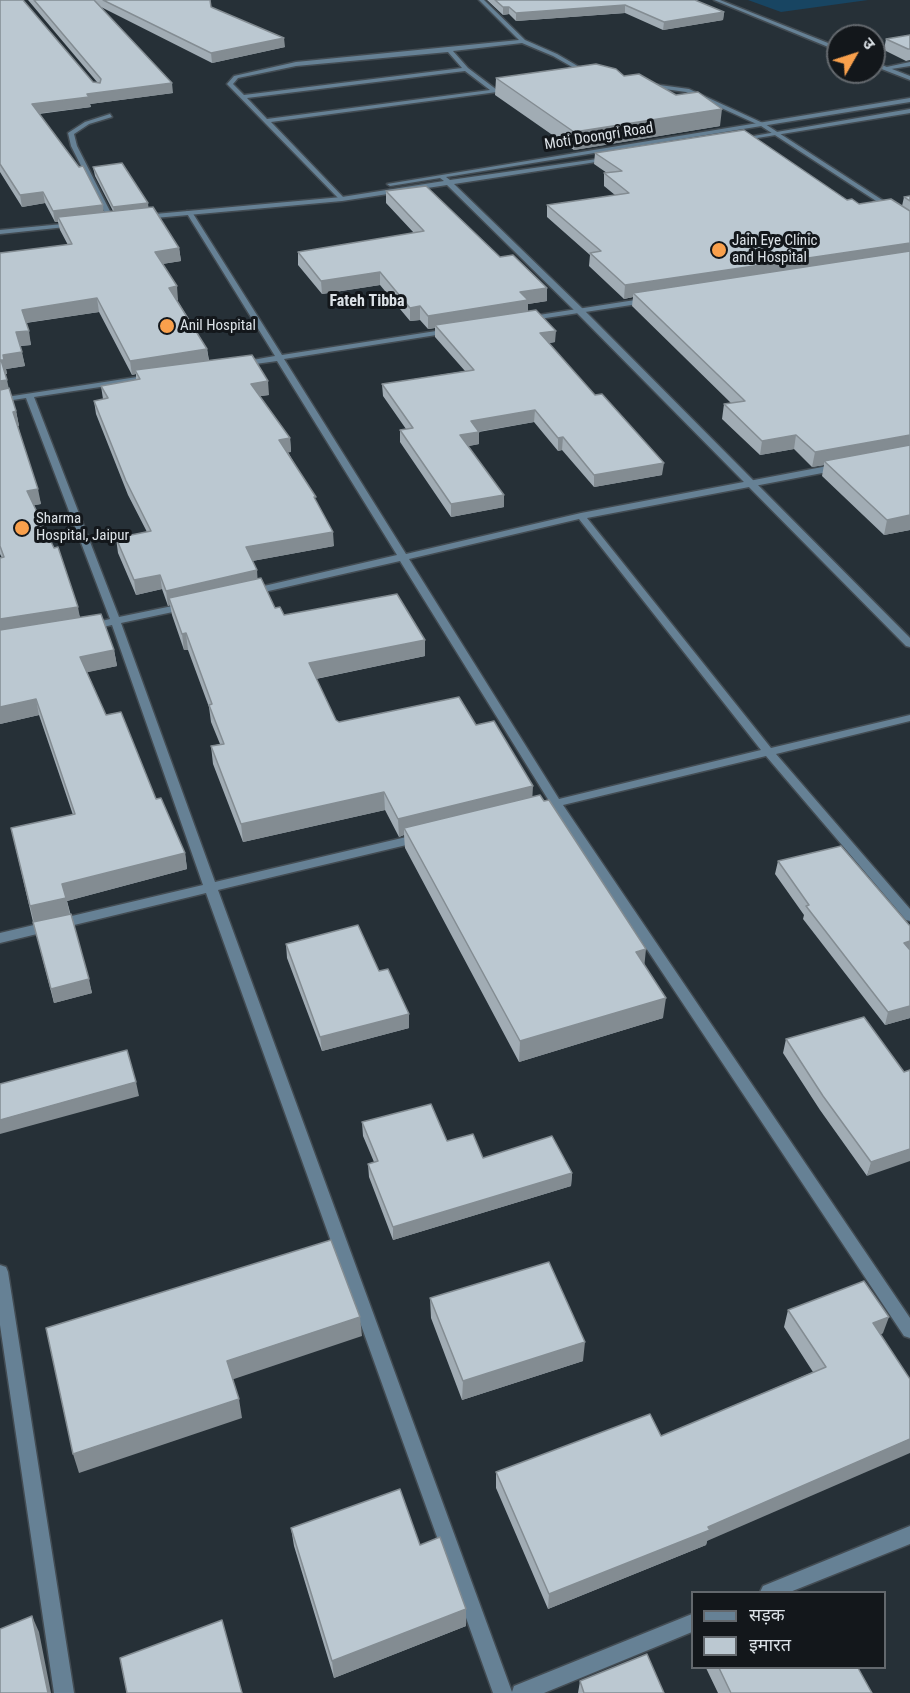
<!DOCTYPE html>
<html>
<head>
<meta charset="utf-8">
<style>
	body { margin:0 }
	#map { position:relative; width:910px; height:1693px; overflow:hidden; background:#263037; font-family:"Roboto Condensed","Noto Sans Devanagari",sans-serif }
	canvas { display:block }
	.legend { position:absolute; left:691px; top:1591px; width:195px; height:78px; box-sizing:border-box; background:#13171b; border:2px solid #63686d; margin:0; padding:8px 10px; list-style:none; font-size:18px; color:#dce2e7 }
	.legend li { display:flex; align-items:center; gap:12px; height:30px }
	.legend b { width:30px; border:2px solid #63686d }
	.north { position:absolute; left:826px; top:24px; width:60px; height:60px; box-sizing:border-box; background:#13171b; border:2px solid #63686d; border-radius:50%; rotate:51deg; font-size:16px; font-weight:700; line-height:24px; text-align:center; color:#dce2e7 }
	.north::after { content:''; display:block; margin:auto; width:21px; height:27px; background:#f9a04c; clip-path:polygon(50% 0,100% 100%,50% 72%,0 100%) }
</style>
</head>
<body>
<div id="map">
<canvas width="910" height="1693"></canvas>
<ul class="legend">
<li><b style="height:8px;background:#668195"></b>सड़क</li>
<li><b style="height:16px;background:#bbc8d1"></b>इमारत</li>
</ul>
<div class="north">उ</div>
</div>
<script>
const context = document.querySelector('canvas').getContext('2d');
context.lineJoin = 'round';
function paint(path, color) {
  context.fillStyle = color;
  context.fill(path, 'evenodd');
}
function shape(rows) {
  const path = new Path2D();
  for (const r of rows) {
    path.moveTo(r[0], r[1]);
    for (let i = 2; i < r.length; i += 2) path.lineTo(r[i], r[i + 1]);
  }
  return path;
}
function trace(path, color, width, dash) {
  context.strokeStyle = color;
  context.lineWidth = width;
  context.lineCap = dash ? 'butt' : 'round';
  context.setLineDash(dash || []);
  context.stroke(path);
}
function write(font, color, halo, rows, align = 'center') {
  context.font = font + ' "Roboto Condensed",sans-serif';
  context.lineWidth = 6;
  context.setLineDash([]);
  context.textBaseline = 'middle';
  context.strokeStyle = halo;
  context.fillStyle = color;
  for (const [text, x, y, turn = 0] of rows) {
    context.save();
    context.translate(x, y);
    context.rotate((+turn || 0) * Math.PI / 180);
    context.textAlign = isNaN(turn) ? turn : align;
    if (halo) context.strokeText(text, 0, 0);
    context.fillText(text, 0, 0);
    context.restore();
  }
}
paint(shape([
	[748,0,868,0,781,12]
]), '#184562');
const service = shape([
	[910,62,910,66,885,70,882,68,910,62]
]);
const minor = shape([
	[479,0,484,0,525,40,557,54,593,75,588,76,553,56,522,43,453,51,468,68,497,90,497,92,271,122,344,198,344,200,340,200,227,84,234,76,296,62,519,40,479,0],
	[448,52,462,68,244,95,233,84,238,78,296,66,448,52],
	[465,71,490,90,267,119,247,98,465,71],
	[714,0,720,0,838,47,838,51,714,0],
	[874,62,910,76,910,80,874,66,874,62],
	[645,83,689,89,765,124,910,218,910,223,761,126,686,92,643,86,645,83],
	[110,114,112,117,89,124,74,134,77,146,115,221,112,223,109,221,71,146,68,133,85,122,110,114],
	[187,211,192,212,282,355,449,329,453,331,449,333,284,359,406,554,581,513,838,464,842,467,838,470,587,518,771,748,910,715,910,721,776,754,910,909,910,921,906,920,766,756,563,805,910,1318,910,1338,904,1336,553,808,545,808,543,805,549,801,400,561,251,595,246,592,251,589,397,555,277,361,241,366,237,364,241,362,275,356,186,212,187,211],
	[579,519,761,750,559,799,409,559,579,519],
	[648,298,651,298,651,302,526,321,522,319,526,317,648,298],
	[150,375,154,377,153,379,34,397,119,617,187,603,192,606,187,609,121,623,215,882,419,834,425,838,419,842,218,890,512,1692,514,1686,692,1614,692,1632,544,1693,493,1693,206,893,0,943,0,933,203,885,112,625,89,630,84,627,85,625,110,619,26,398,0,402,0,398,150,375],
	[0,1265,6,1267,8,1272,74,1693,54,1693,0,1325,0,1265],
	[910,1526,910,1544,790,1592,760,1592,763,1586,910,1526]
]);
const tertiary = shape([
	[910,98,910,102,446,177,450,180,611,157,611,159,609,160,454,184,582,308,910,638,910,647,906,646,576,312,447,185,342,201,144,219,141,217,144,215,342,197,444,181,440,178,390,186,387,184,910,98],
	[910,109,910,113,739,141,736,139,910,109],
	[73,223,76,225,75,226,0,234,0,230,73,223]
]);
trace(service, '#434c53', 3);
trace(minor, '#434c53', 3);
trace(tertiary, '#434c53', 3);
paint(service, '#668195');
paint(minor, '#668195');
paint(tertiary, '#668195');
paint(shape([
	[0,0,93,82,97,82,28,0,210,0,211,7,285,47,212,63,101,7,173,93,90,104,91,107,39,114,104,212,113,211,95,176,93,167,149,208,179,248,181,261,162,264,178,300,177,300,207,349,209,360,269,395,260,396,290,438,291,452,288,452,316,502,334,546,252,561,257,570,257,578,275,608,284,615,425,640,425,656,316,679,336,720,339,722,476,725,533,797,644,965,663,1018,519,1062,405,848,404,835,399,837,385,810,243,842,213,764,211,746,220,744,211,722,209,707,188,650,184,650,172,615,170,605,168,606,162,589,136,595,118,553,116,538,147,532,128,495,96,414,94,401,103,399,101,386,136,380,136,374,132,375,99,312,26,323,31,345,20,346,25,366,6,369,7,374,5,374,8,388,16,411,19,426,18,426,41,504,34,505,80,617,114,650,117,666,87,672,106,715,156,799,185,853,187,869,67,901,92,993,54,1003,33,922,11,828,73,815,39,715,0,724,0,558,2,558,0,554,0,253,68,245,60,230,58,222,55,222,45,203,22,207,0,172],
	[487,0,695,0,724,12,723,20,663,30,625,13,516,21,509,14,503,15],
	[910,35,910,60,906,61,884,50,886,39],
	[624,76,720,126,574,150,495,95,496,78],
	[595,153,847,200,859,204,902,206,904,197,910,196,910,530,884,535,822,476,824,465,812,467,794,449,760,455,722,419,724,404,731,403,632,306,633,297,624,299,589,266,590,255,547,217,547,205,615,195,604,186,604,173,607,173,594,164],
	[386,191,500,257,547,288,547,301,528,304,528,311,555,342,549,343,662,475,594,487,562,450,558,451,534,422,479,432,479,444,468,446,504,507,451,517,400,442,400,430,406,429,383,396,382,384,465,371,435,337,435,328,428,329,420,320,410,321,380,285,322,294,298,265,298,252,414,233,386,203],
	[778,861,910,1018,885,1025,803,919,804,915,775,874],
	[286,944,379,971,409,1028,322,1051,287,958],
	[786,1039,904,1072,867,1176,820,1110,783,1053],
	[362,1122,447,1141,483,1158,572,1173,571,1186,393,1240,369,1177,368,1164,374,1162,363,1136],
	[430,1298,583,1361,462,1400,431,1318],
	[788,1310,883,1333,881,1334,707,1541,706,1545,548,1609,496,1488,496,1472,661,1436,813,1372,784,1327],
	[291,1528,420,1545,466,1626,334,1678,294,1546],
	[706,1668,858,1668,872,1693,718,1693],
	[580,1681,664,1693,578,1693]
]), '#a1acb4');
paint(shape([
	[625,5,625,13,516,21,516,13],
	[503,7,509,7,509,14,503,15],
	[724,12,723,20,663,30,664,22],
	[284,38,285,47,212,63,211,53],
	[172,83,173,93,90,104,91,107,34,114,32,104,87,94],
	[722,109,720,126,574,150,574,132],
	[43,192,45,203,22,207,20,195],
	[148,203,149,212,115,216,113,207],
	[103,205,104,217,58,217,58,222,55,222,53,211],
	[910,243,910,256,633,293,633,297,624,299,625,285],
	[179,248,181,261,156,265,155,252],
	[380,272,380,285,322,294,321,281],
	[177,286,178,300,171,301,169,288],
	[547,288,547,301,528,304,528,314,435,325,435,328,428,329,428,316,520,292],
	[97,298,99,312,24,323,22,310],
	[420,306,420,320,410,321,410,308],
	[29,331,31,345,18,346,16,332],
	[556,331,555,342,539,345,540,333],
	[207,349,209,363,135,370,136,374,132,375,130,361],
	[22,352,25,366,6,369,7,374,3,374,1,360,3,355],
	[7,380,10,394,0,396,0,381],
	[268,381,269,395,253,397,251,384],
	[535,410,534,422,470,433,471,421],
	[16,411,19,426,16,426,13,412],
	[479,432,479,444,460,448,460,435],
	[796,435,794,449,760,455,762,441],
	[910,435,910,450,824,461,824,465,812,467,815,452],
	[563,437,562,450,558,451,558,438],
	[290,438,291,452,281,454,279,440],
	[664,463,662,475,594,487,594,475],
	[38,489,41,504,30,506,27,491],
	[504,495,504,507,451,517,451,504],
	[910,515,910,530,884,535,887,520],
	[333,532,334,546,247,562,246,547],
	[257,570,258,585,169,598,170,605,168,606,166,591],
	[160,575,162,589,136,595,134,580],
	[78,607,81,623,0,636,0,619],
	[186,633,188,650,184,650,182,634],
	[425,640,425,656,310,680,309,663],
	[114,650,117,666,84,673,80,657],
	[36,699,39,715,0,724,0,707],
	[533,786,532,804,404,828,404,835,399,837,398,819],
	[384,792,385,810,243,842,241,824],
	[185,853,187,869,67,901,70,915,34,923,30,906,62,884],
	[910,941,910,953,904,943],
	[646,949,644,969,636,952],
	[89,979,92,993,54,1003,51,989],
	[666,998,663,1018,519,1062,520,1041],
	[910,1006,910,1018,885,1025,888,1012],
	[409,1014,409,1028,322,1051,320,1037],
	[136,1082,139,1096,0,1134,0,1120],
	[910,1149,910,1161,867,1176,871,1162],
	[572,1173,571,1186,393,1240,393,1227],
	[360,1317,362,1336,231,1380,227,1361],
	[889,1317,883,1333,868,1340,873,1323],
	[585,1342,583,1361,462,1400,463,1381],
	[239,1399,242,1418,79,1473,73,1454],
	[910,1439,910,1453,707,1541,706,1545,548,1609,549,1594],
	[466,1609,466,1626,334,1678,332,1661],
	[32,1616,39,1632,51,1693,48,1693]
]), '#838c92');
const building = shape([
	[0,0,23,0,93,82,100,83,101,79,34,0,94,0,172,83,87,94,89,97,32,104,79,167,83,166,103,205,53,211,43,192,20,195,0,164,0,0],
	[103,0,210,0,211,7,284,38,211,53,103,0],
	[495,0,695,0,724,12,664,22,625,5,516,13,509,7,503,7,495,0],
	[910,35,910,49,908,49,886,39,910,35],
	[596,64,616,69,624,76,639,74,676,95,698,92,722,109,574,132,496,78,596,64],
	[744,130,847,200,852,199,859,204,891,199,910,211,910,243,625,285,590,253,601,251,547,205,629,193,604,173,622,171,595,153,744,130],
	[122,163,148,203,113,207,93,167,122,163],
	[426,186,500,257,513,255,547,288,520,292,528,300,428,316,420,306,410,308,380,272,321,281,298,252,424,231,386,191,426,186],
	[910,196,910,201,904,197,910,196],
	[153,207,179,248,155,252,177,286,169,288,207,349,130,361,97,298,22,310,29,331,16,332,22,352,3,355,4,360,1,360,7,380,0,381,0,253,72,244,58,217,153,207],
	[910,251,910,435,815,452,796,435,762,441,724,404,745,401,633,293,910,251],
	[536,310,556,331,540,333,595,395,602,394,664,463,594,475,563,437,558,438,535,410,471,421,479,432,460,435,504,495,451,504,400,430,413,428,382,384,474,370,435,325,536,310],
	[252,355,268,381,251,384,290,438,279,440,316,497,314,497,333,532,246,547,257,570,166,591,160,575,134,580,116,538,151,531,126,481,94,401,108,398,101,386,140,379,135,370,252,355],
	[9,388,16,411,13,412,38,489,27,491,54,548,58,547,78,607,0,619,0,558,4,557,0,546,0,390,9,388],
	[910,445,910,515,887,520,824,461,910,445],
	[261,578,275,608,280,607,284,615,397,594,425,640,309,663,336,720,339,722,459,697,476,725,494,721,533,786,398,819,384,792,241,824,211,746,224,744,209,705,212,704,186,633,182,634,169,598,261,578],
	[101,614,114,650,80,657,106,715,121,712,156,799,161,798,185,853,62,884,66,898,30,906,11,828,75,814,36,699,0,707,0,630,101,614],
	[540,795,544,801,549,800,646,949,636,952,666,998,520,1041,404,828,540,795],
	[841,846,910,926,910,941,904,943,910,950,910,1006,888,1012,806,906,809,905,778,861,841,846],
	[71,914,89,979,51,989,33,922,71,914],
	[358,925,379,971,388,969,409,1014,320,1037,286,944,358,925],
	[864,1017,904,1072,910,1070,910,1149,871,1162,823,1096,786,1039,864,1017],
	[127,1050,136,1082,0,1120,0,1084,127,1050],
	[431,1104,447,1141,473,1134,483,1158,552,1136,572,1173,393,1227,368,1164,378,1161,362,1122,431,1104],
	[331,1240,360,1317,227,1361,239,1399,73,1454,46,1328,331,1240],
	[549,1262,585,1342,463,1381,430,1298,549,1262],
	[864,1281,889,1317,873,1323,910,1379,910,1439,708,1527,710,1530,549,1594,496,1472,650,1414,661,1436,826,1367,788,1310,864,1281],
	[400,1489,420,1545,440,1537,466,1609,332,1661,291,1528,400,1489],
	[32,1616,48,1693,0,1693,0,1629,32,1616],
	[222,1620,242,1693,127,1693,120,1658,222,1620],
	[647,1654,664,1693,584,1693,580,1681,647,1654],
	[719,1668,858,1668,872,1693,731,1693,719,1668]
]);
paint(building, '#bbc8d1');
trace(building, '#838c92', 1.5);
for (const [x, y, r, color] of [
	[719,250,8,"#f9a04c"],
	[167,326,8,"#f9a04c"],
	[22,528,8,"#f9a04c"]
]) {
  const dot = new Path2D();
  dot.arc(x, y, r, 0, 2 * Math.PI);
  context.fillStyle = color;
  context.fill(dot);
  trace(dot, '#13171b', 2);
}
write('15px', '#dce2e7', '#13171b', [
	["Moti Doongri Road",599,137,-9]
]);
write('15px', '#dce2e7', '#13171b', [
	["Jain Eye Clinic",732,241],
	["and Hospital",732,258],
	["Anil Hospital",180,326],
	["Sharma",36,519],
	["Hospital, Jaipur",36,536]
], 'left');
write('bold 16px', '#dce2e7', '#13171b', [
	["Fateh Tibba",367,302]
]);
</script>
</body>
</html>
